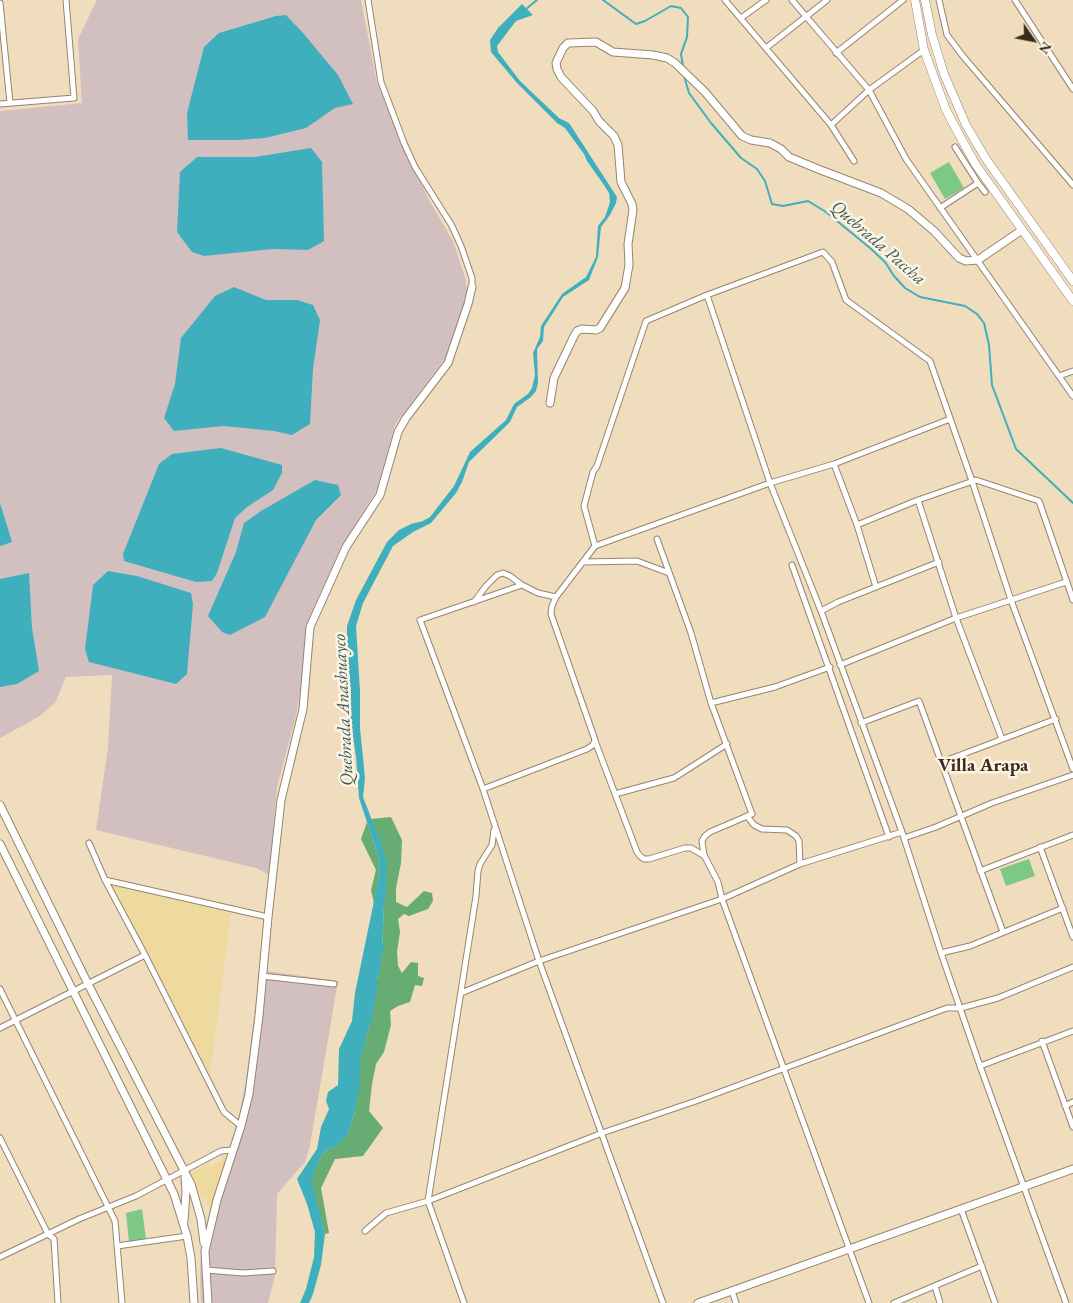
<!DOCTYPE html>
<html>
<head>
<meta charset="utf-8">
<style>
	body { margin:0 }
	#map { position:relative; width:1073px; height:1303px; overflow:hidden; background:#f0ddbd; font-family:"EB Garamond",serif }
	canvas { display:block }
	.north { position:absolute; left:1008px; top:15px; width:50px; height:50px; -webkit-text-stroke:4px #fcf5e5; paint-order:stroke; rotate:123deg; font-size:14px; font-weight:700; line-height:20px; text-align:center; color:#3b2a1e }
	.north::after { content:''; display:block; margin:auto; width:18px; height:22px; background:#3b2a1e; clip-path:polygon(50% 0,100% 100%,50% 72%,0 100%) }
</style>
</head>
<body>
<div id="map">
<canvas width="1073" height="1303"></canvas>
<div class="north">N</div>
</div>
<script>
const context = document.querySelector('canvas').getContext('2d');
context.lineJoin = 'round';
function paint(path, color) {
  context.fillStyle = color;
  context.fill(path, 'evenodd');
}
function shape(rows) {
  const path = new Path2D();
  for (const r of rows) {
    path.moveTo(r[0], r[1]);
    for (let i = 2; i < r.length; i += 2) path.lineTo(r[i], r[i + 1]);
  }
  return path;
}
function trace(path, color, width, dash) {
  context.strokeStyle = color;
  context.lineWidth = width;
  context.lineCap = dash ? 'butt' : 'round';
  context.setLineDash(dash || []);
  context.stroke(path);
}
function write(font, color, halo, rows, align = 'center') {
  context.font = font + ' "EB Garamond",serif';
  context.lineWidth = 5;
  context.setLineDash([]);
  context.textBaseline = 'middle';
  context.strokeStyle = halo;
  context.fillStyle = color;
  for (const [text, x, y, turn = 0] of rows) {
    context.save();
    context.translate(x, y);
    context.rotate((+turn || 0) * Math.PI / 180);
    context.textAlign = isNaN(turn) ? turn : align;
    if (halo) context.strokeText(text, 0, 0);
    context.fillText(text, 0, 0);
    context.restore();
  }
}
paint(shape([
	[97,0,361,0,377,83,429,200,453,241,466,280,467,296,455,331,449,353,395,425,378,488,341,548,313,609,306,628,301,688,295,720,277,787,269,875,256,868,96,830,108,748,112,675,66,677,55,703,40,716,0,738,0,111,82,103,78,39],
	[260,970,338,981,310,1145,305,1162,277,1194,275,1276,268,1303,201,1303,200,1278,201,1251,236,1132,246,1079]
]), '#d2bfc0');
paint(shape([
	[949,162,964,188,945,199,930,173],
	[1029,859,1035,876,1006,886,1000,869],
	[142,1209,146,1239,129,1242,126,1213]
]), '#7ec886');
paint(shape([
	[391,817,402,840,401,863,396,888,396,902,407,907,424,891,432,893,433,901,428,909,409,916,404,914,398,919,400,932,397,952,398,966,402,973,411,962,418,963,418,976,424,978,422,986,415,985,410,1002,398,1006,390,1011,391,1025,384,1052,376,1064,372,1084,369,1111,383,1128,363,1156,335,1159,321,1188,329,1233,325,1234,310,1180,322,1154,336,1145,348,1134,354,1114,359,1085,358,1062,371,1021,382,948,386,864,371,819],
	[367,822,379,858,380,872,374,903,371,890,376,870,361,839]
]), '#66ac73');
paint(shape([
	[109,883,231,913,210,1075],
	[228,1155,212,1207,208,1207,206,1197,202,1198,191,1173,209,1163,211,1166,223,1160,222,1156]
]), '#eeda9e');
paint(shape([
	[522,4,533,15,516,21,497,46,498,52,520,81,559,118,569,123,617,197,616,203,610,215,601,227,598,257,589,280,563,297,544,327,543,341,537,349,538,383,536,391,531,397,517,407,510,422,469,462,462,482,456,493,431,523,413,532,393,546,363,603,356,626,360,691,360,728,365,778,363,797,380,841,386,864,382,948,371,1021,360,1056,359,1085,354,1114,348,1134,336,1145,322,1154,311,1180,325,1234,321,1265,313,1294,309,1303,300,1303,306,1289,314,1257,315,1232,307,1204,297,1179,317,1149,321,1127,329,1109,326,1101,328,1092,338,1085,339,1049,352,1021,355,993,380,872,379,858,359,798,356,757,350,716,351,691,347,655,347,626,356,600,387,542,399,530,411,524,423,521,430,517,454,486,470,452,506,420,514,404,528,394,532,388,535,375,533,353,540,337,541,326,562,294,586,277,596,257,598,226,605,217,610,202,609,193,604,185,587,161,584,154,565,128,557,123,517,83,491,52,490,40,498,28],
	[286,15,303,33,338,75,353,104,335,108,306,128,265,138,238,140,188,140,187,113,204,47,219,33,276,16],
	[311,148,322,162,324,241,308,250,272,249,204,256,192,252,177,232,180,172,197,157,255,157],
	[234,287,266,300,297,300,313,305,320,320,313,369,310,424,292,435,274,431,223,426,174,431,164,418,175,384,181,338,215,296],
	[221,448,282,465,282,473,273,490,247,507,235,518,217,573,212,581,196,582,124,561,123,554,159,464,172,454],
	[315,480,338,485,341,495,316,520,265,617,230,635,222,632,208,616,236,552,244,523,261,511],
	[0,503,12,542,0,546],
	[108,571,137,576,191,593,193,604,187,674,176,684,89,662,85,649,93,585],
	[29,573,32,628,39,671,17,684,0,687,0,579]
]), '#40afbd');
trace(shape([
	[603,0,636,24,645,21,671,6,681,8,688,17,687,37,681,54,683,66],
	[526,9,537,0],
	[684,76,689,93,711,123,741,158,757,169,765,181,772,204,783,206,808,201,826,212,870,248,885,262,894,276,905,288,920,297,965,306,977,314,984,323,989,345,992,385,1016,449,1073,503],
	[379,839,386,864,384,901],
	[381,956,383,945],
	[378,975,380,960],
	[370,1025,377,980],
	[354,1110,359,1085,358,1062,364,1043],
	[346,1136,350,1124],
	[335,1146,343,1139]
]), '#40afbd', 2);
const street = shape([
	[368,0,381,82,404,143,415,167,452,226,461,246,472,278,472,287],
	[725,0,831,125,854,161],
	[792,0,869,90,906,159,1073,396],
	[939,0,947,35,962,55,1073,185],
	[1015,0,1073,89],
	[0,3,10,103],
	[741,18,766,0],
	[766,48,827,0],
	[836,53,903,0],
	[0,104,74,98,66,0],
	[831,125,869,90,924,50],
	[978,183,985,192],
	[940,208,978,183,955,147],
	[707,295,770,483,821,611,902,832,941,953,980,1066,1066,1303],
	[1059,376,1073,371],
	[834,464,857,525,876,587],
	[918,500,956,618,1002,739],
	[857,525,918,500,976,480,1039,501,1073,600],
	[657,539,691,633,711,703,752,814,710,832,705,836,702,841,704,855,718,882,722,899,869,1303],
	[595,546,584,506,593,472,597,466,646,321,707,295,823,252,832,262,846,300,930,361,972,481,1011,600,1073,769],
	[583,562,637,561,669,573],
	[792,565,889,837],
	[556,597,538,593,522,585,420,620,483,789,539,961,663,1303],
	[474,602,486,586,497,575,503,573,510,576,522,585],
	[821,611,838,602,939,562],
	[840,665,956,618,1066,582],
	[711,703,775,687,830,667],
	[861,723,919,701,1003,932],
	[595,741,637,852,640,856,644,859,649,859,685,848,691,848,703,855],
	[942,762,1056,719],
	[483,789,587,749,593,745,595,740,551,614,552,606,556,597,595,546,770,483,834,464,950,419],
	[615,794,674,778,727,744],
	[747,816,754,825,762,829,787,830,796,836,799,841,800,864],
	[904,838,936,827,992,803,1073,775],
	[89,843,105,880,145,955,224,1112,241,1126],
	[1040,847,1073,937],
	[980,871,1073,835],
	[105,880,268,917],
	[941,953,970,946,1063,908],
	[262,976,334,984],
	[0,989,115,1221,122,1303],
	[461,993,539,961,722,899,800,864,902,832],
	[0,1028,145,955],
	[1042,1041,1073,1127],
	[980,1066,1073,1031],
	[1065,1106,1073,1102],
	[0,1138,48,1234,54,1239,58,1303],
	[961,1209,995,1303],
	[365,1231,386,1213,428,1201,602,1133,696,1101,947,1008,961,1008,998,998,1073,967],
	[117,1246,187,1236],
	[0,1257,79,1219,136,1196,221,1151,232,1150],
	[206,1270,243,1273,273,1271],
	[935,1286,940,1303],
	[732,1291,736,1303],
	[464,1303,428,1201,476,896,478,871,480,864,492,845,494,830],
	[894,1303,982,1266]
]);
const secondary = shape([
	[550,403,554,378,574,336,577,331,582,329,596,330,600,328,625,288,629,265,628,244,633,210,632,204,621,182,618,145,614,136,599,121,593,111,561,77,557,69,556,63,563,48,568,43,596,42,613,52,653,55,667,58,675,63,705,92,742,136,751,140,770,143,781,149,789,157,818,169,881,193,908,209,934,231,959,258,966,261,978,260,1022,230],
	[0,805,88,984,191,1184,201,1219,204,1243],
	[0,844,174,1194,187,1236,191,1258,194,1303],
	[184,1221,186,1192,185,1176],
	[208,1303,205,1251,217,1200,241,1126,249,1094,259,1016,268,917,281,800,303,709,310,627,346,547,380,495,398,432,406,418,448,363,468,304,472,287],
	[698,1303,1073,1169]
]);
const primary = shape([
	[915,0,924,50,946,110,962,140,976,165,1073,301],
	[925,0,932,35,944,74,966,125,986,159,1073,281]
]);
trace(street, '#96846e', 7);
trace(secondary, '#96846e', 9);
trace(primary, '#96846e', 9);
trace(street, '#fff', 5);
trace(secondary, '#fff', 7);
trace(primary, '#fff', 8);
write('italic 18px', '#3d5956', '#fcf5e5', [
	["Quebrada Paccha",878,243,41],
	["Quebrada Anashuayco",344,710,-93]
]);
write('bold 19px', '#3b2a1e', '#fcf5e5', [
	["Villa Arapa",983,766]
]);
</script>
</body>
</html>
